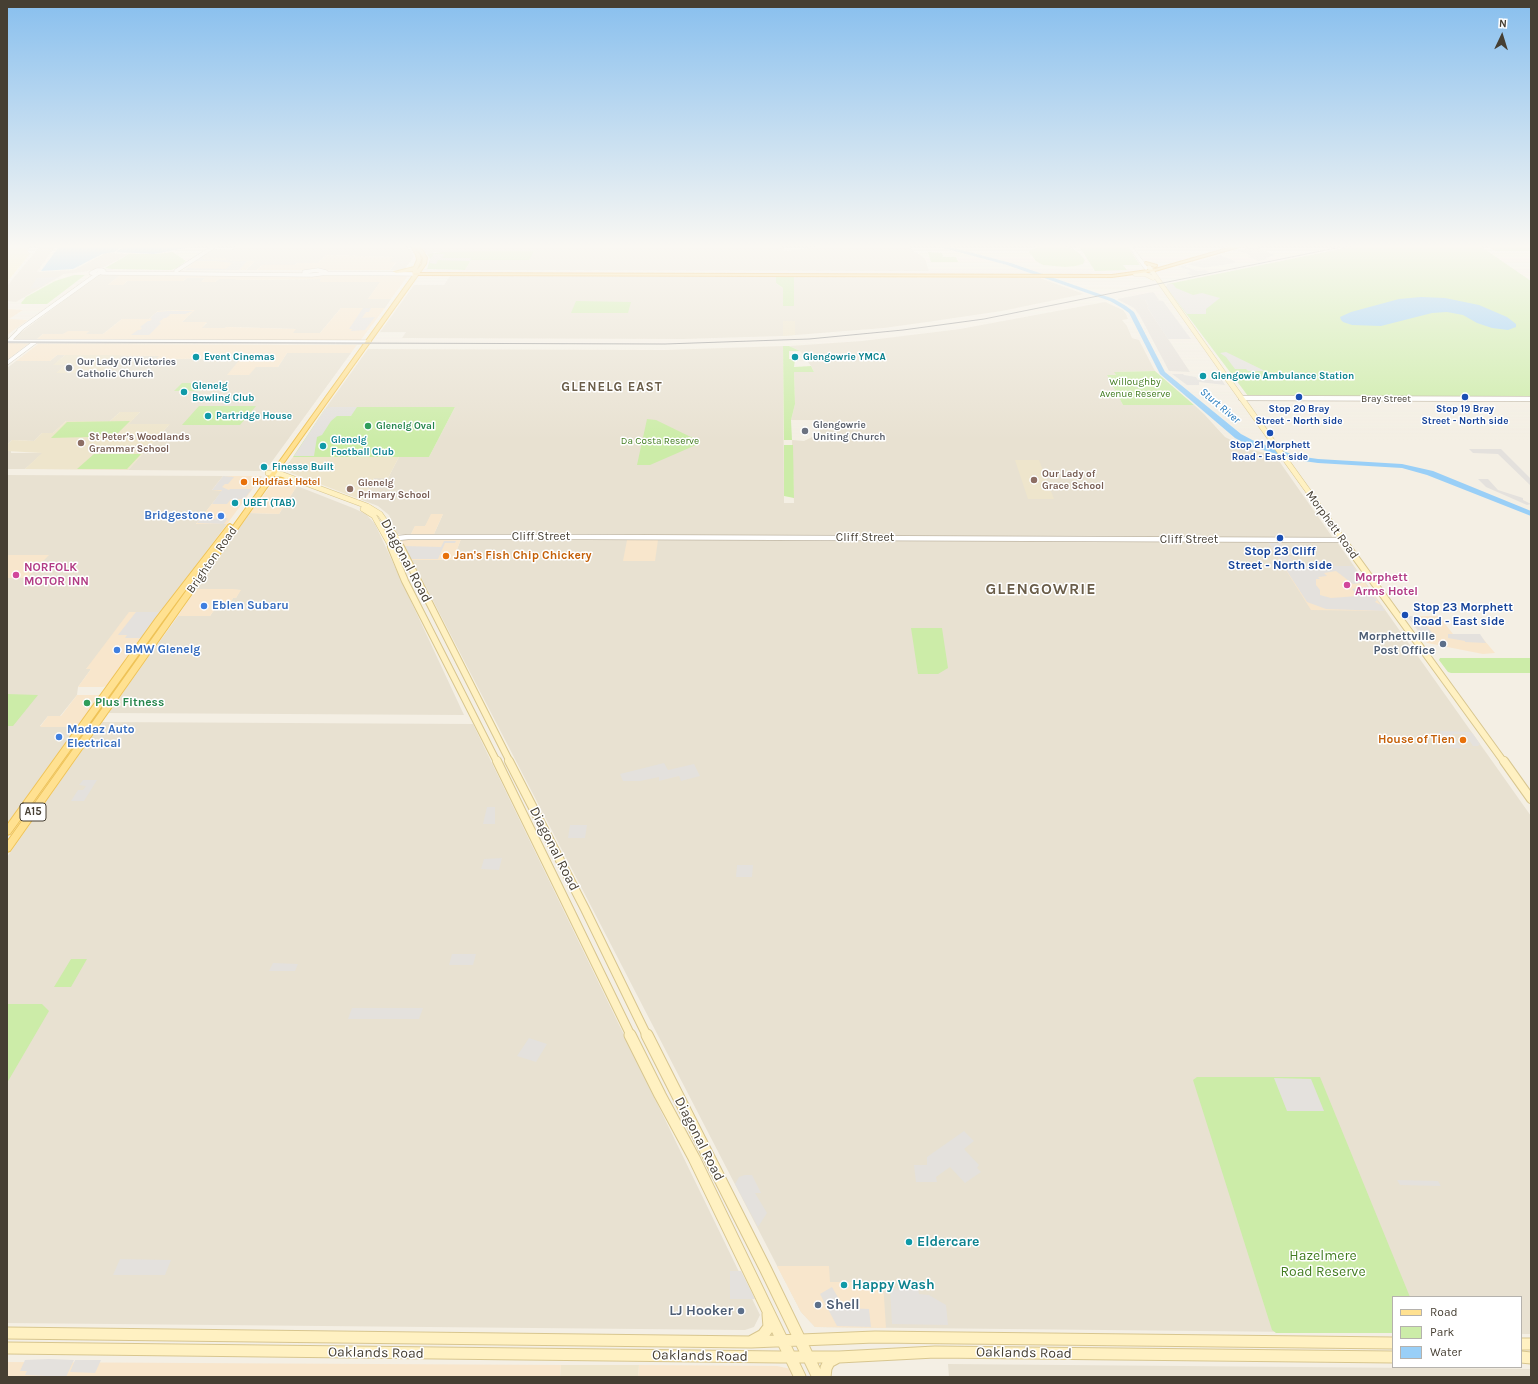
<!DOCTYPE html>
<html>
<head>
<meta charset="utf-8">
<style>
	body { margin:0 }
	#map { position:relative; width:1538px; height:1384px; overflow:hidden; background:#f4efe4; font-family:Karla,sans-serif }
	canvas { display:block }
	.frame { position:absolute; inset:0; border:8px solid #463f33; pointer-events:none }
	.legend { position:absolute; left:1392px; top:1296px; width:130px; height:72px; box-sizing:border-box; background:#fff; border:1px solid #b5b2ad; margin:0; padding:5px 7px; list-style:none; font-size:12px; color:#463f33 }
	.legend li { display:flex; align-items:center; gap:8px; height:20px }
	.legend b { width:20px; border:1px solid #b5b2ad }
	.north { position:absolute; left:1482px; top:16px; width:40px; height:40px; -webkit-text-stroke:3px #fff; paint-order:stroke; rotate:4deg; font-size:11px; font-weight:700; line-height:16px; text-align:center; color:#463f33 }
	.north::after { content:''; display:block; margin:auto; width:14px; height:18px; background:#463f33; clip-path:polygon(50% 0,100% 100%,50% 72%,0 100%) }
</style>
</head>
<body>
<div id="map">
<canvas width="1538" height="1384"></canvas>
<div class="frame"></div>
<ul class="legend">
<li><b style="height:5px;background:#ffe191"></b>Road</li>
<li><b style="height:11px;background:#cceca8"></b>Park</li>
<li><b style="height:11px;background:#99cff7"></b>Water</li>
</ul>
<div class="north">N</div>
</div>
<script>
const context = document.querySelector('canvas').getContext('2d');
context.lineJoin = 'round';
function paint(path, color) {
  context.fillStyle = color;
  context.fill(path, 'evenodd');
}
function shape(rows) {
  const path = new Path2D();
  for (const r of rows) {
    path.moveTo(r[0], r[1]);
    for (let i = 2; i < r.length; i += 2) path.lineTo(r[i], r[i + 1]);
  }
  return path;
}
function trace(path, color, width, dash) {
  context.strokeStyle = color;
  context.lineWidth = width;
  context.lineCap = dash ? 'butt' : 'round';
  context.setLineDash(dash || []);
  context.stroke(path);
}
function write(font, color, halo, rows, align = 'center') {
  context.font = font + ' Karla,sans-serif';
  context.lineWidth = 3;
  context.setLineDash([]);
  context.textBaseline = 'middle';
  context.strokeStyle = halo;
  context.fillStyle = color;
  for (const [text, x, y, turn = 0] of rows) {
    context.save();
    context.translate(x, y);
    context.rotate((+turn || 0) * Math.PI / 180);
    context.textAlign = isNaN(turn) ? turn : align;
    if (halo) context.strokeText(text, 0, 0);
    context.fillText(text, 0, 0);
    context.restore();
  }
}
paint(shape([
	[237,246,405,246,412,252,414,257,404,270,390,270,396,263,389,262,393,257,326,255,318,263,297,263,295,265,262,265,257,270,246,270,254,262,199,258,215,249,231,250],
	[418,246,782,246,785,251,824,246,910,246,912,251,919,254,925,259,929,271,465,270,471,260,529,260,488,252,433,252,432,254,427,254],
	[38,248,54,248,37,272,74,270,106,253,129,254,104,267,84,272,64,274,16,302,7,301,7,286],
	[98,275,120,275,108,285,123,285,127,281,183,281,187,278,205,278,202,281,215,282,219,279,236,279,236,280,322,279,320,281,381,282,368,299,391,299,385,308,341,308,320,333,292,333,295,329,227,327,225,328,201,328,207,323,182,322,194,310,158,311,149,319,122,319,103,334,85,334,89,331,63,334,43,334,36,340,11,340],
	[450,276,776,277,776,283,783,288,783,306,794,306,794,277,1040,278,1084,294,1002,311,934,321,884,328,783,336,683,339,402,338,406,332,380,332,414,285,444,285],
	[1105,302,1123,310,1126,314,1128,319,1122,320,1127,326,1132,338,1139,340,1155,371,1115,372,1116,375,1107,375,1123,405,1194,405,1204,414,1225,437,1248,449,1269,454,1279,461,1333,538,434,534,443,514,425,526,415,526,411,534,397,534,389,515,378,506,362,500,374,478,388,478,399,457,429,457,455,407,330,407,325,409,368,349,664,350,783,346,784,503,794,503,792,440,804,441,820,433,819,420,791,420,795,404,794,372,814,372,811,366,800,351,789,346,862,341,960,329],
	[287,353,351,353,265,471,128,470,169,425,128,424,140,412,120,412,110,421,66,421,53,433,42,433,34,441,12,440,7,445,7,368,16,361,50,361,57,355,65,355,54,365,65,365,57,373,103,373,122,355,160,356,152,364,167,364,172,359,242,358,256,367,278,367],
	[7,451,11,451,11,453,43,453,25,469,7,469],
	[7,475,223,476,212,490,223,490,196,524,227,524,161,612,86,669,91,669,78,687,77,695,60,716,48,716,40,726,77,727,7,824],
	[297,486,353,508,366,514,375,524,464,715,108,713,178,616,210,616,220,601,231,602,233,598,236,598,240,590,196,589,250,513,279,514],
	[461,539,1337,542,1531,816,1531,1334,1521,1334,1521,1297,1393,1297,1393,1333,815,1327,801,1312,412,560,453,560],
	[102,722,473,724,760,1315,754,1327,745,1330,7,1323,7,857],
	[948,1364,1531,1369,1531,1377,949,1377]
]), '#e8e1d1');
paint(shape([
	[326,255,394,257,390,262,396,262,390,270,257,270,262,265,295,265,297,263,318,263],
	[199,258,227,258,225,260,255,261,246,270,186,269],
	[120,275,408,276,391,299,368,299,380,282,320,282,321,279,235,280,236,279,219,279,215,282,201,282,205,278,187,278,183,281,127,281,123,285,108,285],
	[341,308,385,308,360,341,36,340,43,334,63,334,68,331,89,331,86,334,103,334,122,319,149,319,158,311,181,310,195,310,182,322,207,322,202,328,225,328,227,327,296,329,293,333,320,333],
	[7,309,23,310,9,319,28,320,7,335],
	[7,343,28,344,7,360],
	[38,344,357,345,351,353,287,353,278,367,256,367,249,375,227,375,241,358,172,359,167,364,151,364,159,356,57,355,50,361,16,361],
	[223,476,262,476,227,524,196,524,222,491,212,490],
	[279,481,297,486,279,514,250,513,271,485],
	[431,514,443,514,434,534,411,534,415,526,425,526],
	[408,539,461,539,453,560,412,560,402,541],
	[627,540,658,540,655,561,623,561],
	[1268,542,1280,542,1296,566,1353,566,1385,611,1311,610],
	[7,555,49,555,27,578,7,578],
	[196,589,233,589,241,590,236,598,233,598,231,602,220,602,210,616,178,616],
	[129,612,161,612,108,685,103,687,78,687,91,669,86,669],
	[1407,616,1439,616,1453,634,1479,634,1495,653,1483,654,1427,643],
	[77,695,101,695,77,727,40,727,48,716,61,716],
	[777,1266,829,1266,830,1282,883,1282,886,1328,815,1327,801,1312],
	[7,1362,561,1365,560,1377,7,1377],
	[639,1365,777,1366,791,1369,795,1377,638,1377]
]), '#f8e6cc');
paint(shape([
	[1153,292,1159,300,1145,300,1149,307,1147,307,1190,372,1169,371,1140,316,1134,308,1117,299]
]), '#e5e0d9');
paint(shape([
	[783,321,795,321,795,335,783,336],
	[65,355,122,355,103,373,56,373,65,365,53,365],
	[120,412,140,412,129,424,170,424,128,470,25,469,42,453,7,451,7,445,12,440,34,441,42,433,53,433,66,421,110,421],
	[293,457,399,457,388,478,374,478,362,500,291,473,287,470,287,465],
	[1015,460,1039,460,1054,499,1028,499],
	[561,1365,639,1365,638,1377,560,1377]
]), '#eee5cc');
paint(shape([
	[1040,246,1061,246,1073,249,1078,252,1085,260,1083,264,1076,266,1065,267,1043,265,1036,261,1029,252,1030,250],
	[1074,246,1127,246,1140,265,1123,265,1127,270,1095,271,1080,248],
	[1355,246,1480,246,1531,281,1531,398,1248,396,1166,287,1168,284],
	[1488,246,1531,246,1531,251,1495,251],
	[488,251,534,251,529,260,471,260,465,270,427,269,430,259,427,254,444,252],
	[173,252,186,261,177,268,171,270,112,269,105,268,129,254,155,254],
	[928,252,942,253,943,257,956,257,958,262,931,262],
	[74,275,85,275,47,304,22,304,21,303,26,297,55,281],
	[776,277,794,277,794,306,783,306,783,288,776,283],
	[576,301,631,302,628,313,571,313],
	[783,346,789,346,800,351,789,351,789,359,795,359,794,367,811,366,814,372,794,372,795,404,791,420,792,440,784,440],
	[1155,371,1163,378,1194,405,1123,405,1107,375,1116,375,1114,372],
	[182,383,208,383,200,391,174,391],
	[199,406,256,406,240,425,182,425],
	[330,407,455,407,429,457,293,457,325,409],
	[647,419,656,420,697,440,696,445,650,465,637,465],
	[130,421,118,433,92,435,89,437,51,438,67,422],
	[784,445,793,445,794,498,784,496],
	[94,454,141,454,127,469,77,469],
	[911,628,942,628,948,668,938,674,918,674],
	[1440,658,1531,658,1531,673,1451,673,1448,672,1439,660],
	[7,694,38,695,13,726,7,726],
	[71,959,87,959,71,987,54,987],
	[7,1004,42,1004,49,1011,7,1083],
	[1197,1077,1320,1077,1410,1297,1393,1297,1393,1333,1276,1333,1272,1330,1193,1080]
]), '#cceca8');
paint(shape([
	[7,246,26,246,29,248,27,250,30,254,7,282]
]), '#fcf0bb');
paint(shape([
	[1251,246,1254,246,1274,255,1266,258,1269,259,1258,261,1248,257,1251,256,1248,255,1249,254,1237,251],
	[434,254,445,254,442,258,471,258,470,261,438,260,436,264,430,263,430,259],
	[1220,255,1235,261,1235,263,1204,268,1190,265,1185,266,1197,271,1205,270,1210,272,1193,276,1186,273,1191,272,1189,270,1178,267],
	[199,258,203,258,203,259,247,261,239,270,185,270,187,268,226,269,232,263,216,261,195,261],
	[58,277,40,287,30,289,37,278],
	[1168,284,1173,284,1176,288,1193,295,1202,293,1220,298,1206,309,1206,314,1187,314,1166,287],
	[1146,293,1154,293,1158,299,1156,300,1163,301,1191,339,1168,339,1147,307,1149,307,1145,300,1141,300,1138,295,1147,294],
	[363,308,371,308,369,312,366,312,362,318,375,317,365,330,351,331,352,329,349,329],
	[168,311,193,311,185,314,169,314,170,315,166,318,164,318,159,322,161,323,149,335,131,335,138,330,140,330,142,328,140,327,148,321,150,321,152,319,150,318,157,312],
	[1226,352,1265,371,1248,371,1246,369,1235,369,1226,357,1220,353],
	[1172,374,1183,374,1184,375,1196,377,1198,380,1222,380,1225,385,1199,382,1199,385,1187,385],
	[330,407,357,407,351,416,337,416,331,421,322,435,317,437,314,456,294,456,325,409],
	[1469,449,1501,449,1531,479,1531,486,1498,454,1473,453],
	[223,476,234,477,228,484,225,484,222,487,229,490,230,489,252,489,244,499,231,499,227,504,212,504,222,490,212,490],
	[1478,479,1488,479,1498,490,1523,498,1523,500,1531,504,1527,505,1486,487],
	[204,515,213,515,210,519,228,518,224,524,197,523],
	[444,541,456,541,455,543,445,543,438,559,410,559,404,546,441,547],
	[1268,542,1280,542,1296,566,1353,566,1357,572,1354,574,1362,583,1353,584,1336,571,1324,573,1327,576,1318,577,1320,579,1316,579,1316,585,1320,590,1320,595,1331,598,1358,596,1352,589,1366,587,1369,593,1377,600,1375,602,1381,605,1385,611,1326,609,1307,602],
	[136,612,161,612,142,638,125,638,127,635,118,635],
	[1407,616,1419,616,1433,634,1421,635],
	[1448,634,1480,634,1486,643,1465,642,1465,641,1448,638],
	[1440,731,1470,732,1473,734,1480,744,1478,746,1473,746,1465,734,1452,734,1461,748,1482,750,1451,748],
	[664,763,668,770,694,764,700,776,681,781,679,776,659,781,659,777,640,781,623,781,620,774],
	[83,780,97,780,84,801,71,801,78,790,83,790,86,786,79,785],
	[487,807,495,807,495,824,483,824],
	[570,825,587,825,585,838,568,838],
	[502,858,499,870,481,869,484,859],
	[737,865,753,865,752,877,736,877],
	[452,954,476,954,473,965,449,965],
	[273,963,298,964,295,971,269,971],
	[352,1008,423,1008,419,1019,348,1019],
	[529,1038,547,1044,536,1062,517,1056],
	[1274,1078,1311,1079,1324,1111,1287,1111],
	[964,1131,974,1141,964,1149,979,1165,977,1168,981,1172,965,1183,950,1167,936,1177,937,1182,916,1182,914,1165,927,1165,927,1157],
	[745,1175,752,1175,761,1193,755,1193,767,1213,758,1227,735,1184,739,1177],
	[1397,1180,1438,1181,1441,1186,1400,1185],
	[120,1259,171,1260,165,1275,113,1275],
	[730,1271,741,1271,755,1299,730,1299],
	[832,1287,844,1308,869,1309,871,1327,837,1326,820,1294],
	[890,1288,918,1289,919,1294,929,1295,946,1305,948,1325,892,1324],
	[49,1359,74,1360,66,1377,25,1375,27,1371,20,1371,25,1360],
	[75,1360,101,1360,95,1373,70,1372]
]), '#e4e1dd');
paint(shape([
	[36,246,123,246,114,252,102,254,73,269,41,271,58,248,40,248],
	[125,246,196,246,154,254,116,252],
	[1421,297,1445,298,1479,305,1507,317,1516,324,1516,327,1508,330,1492,328,1477,323,1463,315,1447,312,1432,313,1381,326,1352,325,1343,322,1341,320,1340,317,1351,312,1399,299]
]), '#99cff7');
paint(shape([
	[936,246,946,246,1011,263,1114,299,1126,306,1134,312,1165,372,1241,434,1256,442,1297,456,1318,459,1402,464,1433,471,1531,511,1531,516,1427,475,1402,468,1318,463,1296,460,1250,446,1235,438,1160,374,1129,313,1122,308,1110,301,1007,265,936,246]
]), '#99cff7');
const tertiaryFar1 = shape([
	[1130,246,1146,268],
	[97,270,102,270,104,271,97,274,91,273,97,270],
	[176,271,215,246],
	[304,272,318,270,326,272],
	[102,273,312,275,327,273,414,274],
	[22,328,9,341,369,342],
	[19,330,97,274],
	[7,363,35,342]
]);
const tertiary = shape([
	[1241,398,1531,399],
	[388,539,408,537,586,537,1343,540]
]);
const secondaryFar4 = shape([
	[1149,267,1228,379],
	[1135,274,1145,274,1153,278]
]);
const secondaryFar3 = shape([
	[1227,378,1349,548],
	[268,473,281,474,367,506,380,514,396,537,401,548],
	[363,509,374,516,392,548]
]);
const secondaryFar2 = shape([
	[391,547,405,581,497,762],
	[401,547,510,762],
	[1348,547,1504,762]
]);
const secondaryFar1 = shape([
	[497,761,631,1036],
	[509,761,585,909,647,1036],
	[1504,761,1531,799]
]);
const secondary = shape([
	[630,1035,660,1095,694,1158,800,1377],
	[647,1035,766,1270,818,1377],
	[7,1333,751,1342,875,1337,1393,1343],
	[752,1341,763,1335,769,1327,768,1314],
	[1521,1344,1531,1344],
	[7,1348,781,1357,839,1357,935,1352,1393,1357],
	[1521,1357,1531,1358],
	[825,1377,826,1368,829,1362,838,1357]
]);
const primary = shape([
	[413,246,418,246,423,251,427,258,426,264,273,478,287,478,290,480,287,482,275,482,268,486,10,851,7,852,7,842,221,542,162,622,10,834,7,835,7,825,156,618,228,525,230,524,233,526,414,274,412,273,413,271,396,273,394,272,414,267,417,260,416,255,412,248,414,248,420,255,421,260,417,270,422,264,423,258,420,253,413,246]
]);
const trunk = shape([
	[1235,246,1243,246,1155,271,1112,277,414,275,412,274,414,273,1112,275,1155,269,1235,246],
	[1146,262,1157,265,1157,266,1155,267,1144,264,1144,263,1146,262]
]);
trace(tertiaryFar1, '#c0b7a5', 4.5);
trace(tertiary, '#c0b7a5', 6);
trace(secondaryFar4, '#d8c68f', 5);
trace(secondaryFar3, '#d8c68f', 6);
trace(secondaryFar2, '#d8c68f', 8);
trace(secondaryFar1, '#d8c68f', 10);
trace(secondary, '#d8c68f', 13);
trace(primary, '#efc357', 2);
trace(trunk, '#eca626', 2);
trace(tertiaryFar1, '#fff', 3.5);
trace(tertiary, '#fff', 4.5);
trace(secondaryFar4, '#fff1c2', 4);
trace(secondaryFar3, '#fff1c2', 5);
trace(secondaryFar2, '#fff1c2', 6);
trace(secondaryFar1, '#fff1c2', 8);
trace(secondary, '#fff1c2', 11);
paint(primary, '#ffe191');
paint(trunk, '#ffd87a');
trace(shape([
	[7,342,665,344,809,339,903,330,984,319,1346,246]
]), '#959595', 1);
const sky = context.createLinearGradient(0, 0, 0, 440);
sky.addColorStop(0, '#88bfee');
sky.addColorStop(0.56, '#faf8f3');
sky.addColorStop(1, '#faf8f300');
context.fillStyle = sky;
context.fillRect(0, 0, 1538, 440);
for (const [x, y, r, color] of [
	[196,357,4,"#0f9aa8"],
	[795,357,4,"#0f9aa8"],
	[69,368,4,"#6b7280"],
	[1203,376,4,"#0f9aa8"],
	[184,392,4,"#0f9aa8"],
	[1299,397,4,"#1a4fb4"],
	[1465,397,4,"#1a4fb4"],
	[208,416,4,"#0f9aa8"],
	[368,426,4,"#2e9e5b"],
	[805,431,4,"#6b7280"],
	[1270,433,4,"#1a4fb4"],
	[81,443,4,"#8d6e63"],
	[323,446,4,"#0f9aa8"],
	[264,467,4,"#0f9aa8"],
	[1034,480,4,"#8d6e63"],
	[244,482,4,"#e8710a"],
	[350,489,4,"#8d6e63"],
	[235,503,4,"#0f9aa8"],
	[221,516,4,"#3f7fe0"],
	[1280,538,4,"#1a4fb4"],
	[446,556,4,"#e8710a"],
	[16,575,4,"#d1479c"],
	[1347,585,4,"#d1479c"],
	[204,606,4,"#3f7fe0"],
	[1405,615,4,"#1a4fb4"],
	[1443,644,4,"#5c6f8a"],
	[117,650,4,"#3f7fe0"],
	[87,703,4,"#2e9e5b"],
	[59,737,4,"#3f7fe0"],
	[1463,740,4,"#e8710a"],
	[909,1242,4,"#0f9aa8"],
	[844,1285,4,"#0f9aa8"],
	[818,1305,4,"#5c6f8a"],
	[741,1311,4,"#5c6f8a"]
]) {
  const dot = new Path2D();
  dot.arc(x, y, r, 0, 2 * Math.PI);
  context.fillStyle = color;
  context.fill(dot);
  trace(dot, '#fff', 1.5);
}
write('bold 10px', '#0d838f', '#fff', [
	["Event Cinemas",204,357],
	["Glengowrie YMCA",803,357],
	["Glengowie Ambulance Station",1211,376],
	["Glenelg",192,386],
	["Bowling Club",192,398],
	["Partridge House",216,416],
	["Glenelg",331,440],
	["Football Club",331,452],
	["Finesse Built",272,467],
	["UBET (TAB)",243,503]
], 'left');
write('bold 10px', '#5b616d', '#fff', [
	["Our Lady Of Victories",77,362],
	["Catholic Church",77,374],
	["Glengowrie",813,425],
	["Uniting Church",813,437]
], 'left');
write('10px', '#437d21', '#fff', [
	["Willoughby",1135,382],
	["Avenue Reserve",1135,394],
	["Da Costa Reserve",660,441]
]);
write('10px', '#463f33', '#fff', [
	["Bray Street",1386,399]
]);
write('bold 10px', '#164399', '#fff', [
	["Stop 20 Bray",1299,409],
	["Street - North side",1299,421],
	["Stop 19 Bray",1465,409],
	["Street - North side",1465,421],
	["Stop 21 Morphett",1270,445],
	["Road - East side",1270,457]
]);
write('bold 10px', '#27864d', '#fff', [
	["Glenelg Oval",376,426]
], 'left');
write('bold 10px', '#785e54', '#fff', [
	["St Peter’s Woodlands",89,437],
	["Grammar School",89,449],
	["Our Lady of",1042,474],
	["Grace School",1042,486],
	["Glenelg",358,483],
	["Primary School",358,495]
], 'left');
write('bold 10px', '#c56008', '#fff', [
	["Holdfast Hotel",252,482]
], 'left');
write('italic 11px', '#2379bc', '#fff', [
	["Sturt River",1220,406,40]
]);
for (const [x, y, w] of [
	[33,812,26]
]) {
  const box = new Path2D();
  box.roundRect(x - w / 2, y - 9, w, 18, 3);
  context.fillStyle = '#fff';
  context.fill(box);
  trace(box, '#463f33', 1);
}
write('bold 11px', '#463f33', null, [
	["A15",33,812]
]);
write('bold 12px', '#366cbe', '#fff', [
	["Bridgestone",213,516,"right"],
	["Eblen Subaru",212,606],
	["BMW Glenelg",125,650],
	["Madaz Auto",67,730],
	["Electrical",67,744]
], 'left');
write('12px', '#463f33', '#fff', [
	["Morphett Road",1332,525,54],
	["Cliff Street",541,537],
	["Cliff Street",865,538],
	["Cliff Street",1189,540],
	["Brighton Road",212,560,-55]
]);
write('bold 12px', '#164399', '#fff', [
	["Stop 23 Cliff",1280,552],
	["Street - North side",1280,566],
	["Stop 23 Morphett",1413,608,"left"],
	["Road - East side",1413,622,"left"]
]);
write('bold 12px', '#c56008', '#fff', [
	["Jan's Fish Chip Chickery",454,556],
	["House of Tien",1455,740,"right"]
], 'left');
write('bold 12px', '#b23c85', '#fff', [
	["NORFOLK",24,568],
	["MOTOR INN",24,582],
	["Morphett",1355,578],
	["Arms Hotel",1355,592]
], 'left');
write('bold 12px', '#4e5e75', '#fff', [
	["Morphettville",1435,637],
	["Post Office",1435,651]
], 'right');
write('bold 12px', '#27864d', '#fff', [
	["Plus Fitness",95,703]
], 'left');
context.letterSpacing = '1px';
write('bold 13px', '#6a5d49', '#fff', [
	["GLENELG EAST",612,387]
]);
context.letterSpacing = '0px';
write('14px', '#463f33', '#fff', [
	["Diagonal Road",406,561,62],
	["Diagonal Road",554,849,63],
	["Diagonal Road",699,1139,63],
	["Oaklands Road",376,1353,1],
	["Oaklands Road",1024,1353,1],
	["Oaklands Road",700,1356,1]
]);
write('bold 14px', '#0d838f', '#fff', [
	["Eldercare",917,1242],
	["Happy Wash",852,1285]
], 'left');
write('14px', '#437d21', '#fff', [
	["Hazelmere",1323,1256],
	["Road Reserve",1323,1272]
]);
write('bold 14px', '#4e5e75', '#fff', [
	["Shell",826,1305],
	["LJ Hooker",733,1311,"right"]
], 'left');
context.letterSpacing = '1px';
write('bold 16px', '#6a5d49', '#fff', [
	["GLENGOWRIE",1041,589]
]);
context.letterSpacing = '0px';
</script>
</body>
</html>
